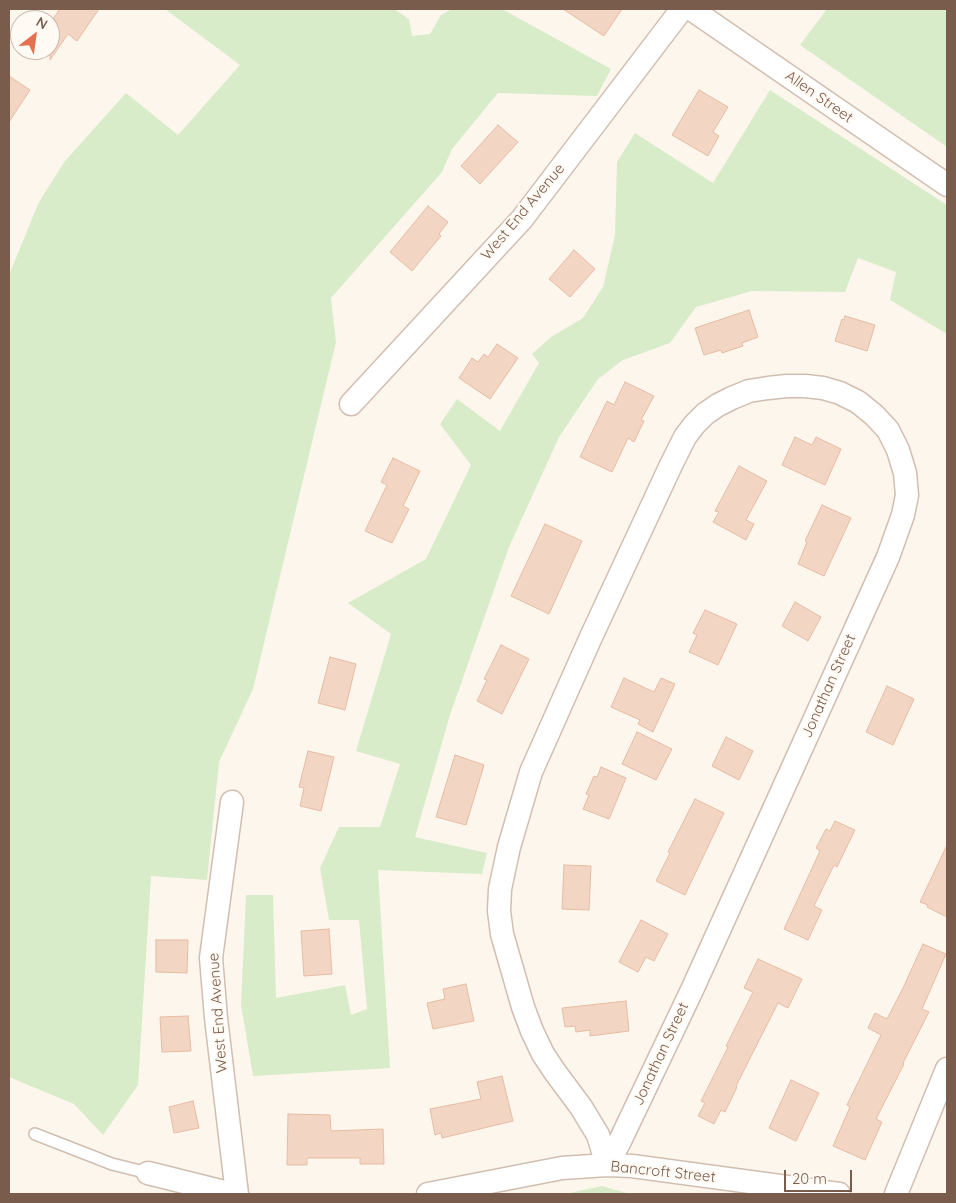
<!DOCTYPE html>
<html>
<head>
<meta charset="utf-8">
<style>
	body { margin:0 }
	#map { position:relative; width:956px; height:1203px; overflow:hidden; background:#fdf6ec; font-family:Quicksand,sans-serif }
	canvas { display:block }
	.frame { position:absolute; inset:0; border:10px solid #7a5c4d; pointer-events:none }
	.north { position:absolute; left:10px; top:10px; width:50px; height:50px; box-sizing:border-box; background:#fffaf3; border:1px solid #cabbb1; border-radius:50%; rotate:30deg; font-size:14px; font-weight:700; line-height:20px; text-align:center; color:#7a5c4d }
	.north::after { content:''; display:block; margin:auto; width:18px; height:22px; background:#e76f51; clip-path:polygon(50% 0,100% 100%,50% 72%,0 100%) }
	.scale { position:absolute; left:784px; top:1170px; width:68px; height:22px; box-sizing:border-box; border:2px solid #7a5c4d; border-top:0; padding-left:6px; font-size:15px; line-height:18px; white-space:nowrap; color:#7a5c4d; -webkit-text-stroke:4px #fffaf3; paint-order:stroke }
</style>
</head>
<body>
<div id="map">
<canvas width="956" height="1203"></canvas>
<div class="frame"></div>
<div class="north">N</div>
<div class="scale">20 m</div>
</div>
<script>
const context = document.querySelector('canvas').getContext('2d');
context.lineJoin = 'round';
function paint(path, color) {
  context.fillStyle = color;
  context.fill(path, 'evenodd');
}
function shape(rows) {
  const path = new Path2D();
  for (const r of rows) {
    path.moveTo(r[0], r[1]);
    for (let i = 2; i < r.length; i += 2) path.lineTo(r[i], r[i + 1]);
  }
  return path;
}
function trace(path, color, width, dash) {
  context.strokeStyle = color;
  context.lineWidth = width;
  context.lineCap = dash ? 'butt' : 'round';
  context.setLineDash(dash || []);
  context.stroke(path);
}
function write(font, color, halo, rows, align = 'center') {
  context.font = font + ' Quicksand,sans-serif';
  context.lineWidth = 4.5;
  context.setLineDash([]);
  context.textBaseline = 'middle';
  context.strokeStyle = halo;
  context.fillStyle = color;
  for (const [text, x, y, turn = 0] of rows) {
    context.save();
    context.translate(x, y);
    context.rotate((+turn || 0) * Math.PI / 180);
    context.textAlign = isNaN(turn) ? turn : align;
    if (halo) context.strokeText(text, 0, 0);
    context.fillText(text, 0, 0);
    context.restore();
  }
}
paint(shape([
	[165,9,394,9,409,19,412,36,430,34,441,15,452,9,502,9,611,69,597,96,498,93,452,149,442,172,331,298,336,342,253,689,219,762,207,880,151,876,138,1085,103,1135,74,1104,9,1077,9,275,39,202,65,161,126,93,178,135,240,65],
	[827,9,947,9,947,147,800,45],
	[770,90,947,205,947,334,890,300,896,272,858,258,845,292,752,291,696,307,670,343,623,360,598,379,559,437,509,547,450,715,415,837,487,853,482,874,378,870,390,1068,253,1076,241,1005,246,895,273,895,276,998,345,985,351,1015,367,1009,359,920,329,920,320,868,339,827,380,827,400,764,356,751,391,634,348,603,426,559,471,465,440,424,457,399,500,431,539,363,532,354,551,337,583,318,603,287,615,235,617,162,635,133,713,183],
	[602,1186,630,1194,565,1194]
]), '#d8ecc9');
const building = shape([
	[60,9,99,9,77,41,68,34,50,60,50,23,60,9],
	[563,9,622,9,604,36,563,9],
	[9,76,30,90,9,122,9,76],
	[699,90,728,107,713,132,719,136,708,156,672,135,699,90],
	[498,125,518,142,480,184,461,166,498,125],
	[428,206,448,222,439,234,441,236,412,271,390,252,428,206],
	[574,250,595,269,570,297,549,279,574,250],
	[749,310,758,337,742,343,743,346,722,353,721,350,704,355,695,328,749,310],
	[845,316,875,325,867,351,835,341,842,319,844,320,845,316],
	[497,344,518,358,490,399,459,378,472,358,478,362,484,354,488,357,497,344],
	[625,382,654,396,641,420,644,421,634,442,628,438,612,472,580,457,607,401,614,405,625,382],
	[795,437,812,445,816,437,841,449,825,485,782,465,795,437],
	[393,458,420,471,403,506,409,509,392,543,365,531,387,485,381,482,393,458],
	[739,466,767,481,746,520,754,524,746,540,713,522,719,512,715,511,739,466],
	[822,505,851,518,824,576,798,564,807,542,805,541,822,505],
	[545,524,582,541,549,614,511,596,545,524],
	[795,602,821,617,808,641,782,626,795,602],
	[705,610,737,624,718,665,689,652,697,635,693,633,705,610],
	[501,645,529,659,502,714,477,701,487,680,484,679,501,645],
	[330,657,356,664,345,710,318,703,330,657],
	[624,678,654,692,661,678,675,684,653,732,638,724,640,720,611,707,624,678],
	[887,686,914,699,893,745,866,732,887,686],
	[637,732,672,749,656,780,622,764,637,732],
	[726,737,753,751,739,780,712,766,726,737],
	[308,751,334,757,321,811,300,806,304,788,299,787,308,751],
	[455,755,484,765,466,825,436,817,455,755],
	[601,767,626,778,609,819,583,809,589,795,586,794,594,776,597,777,601,767],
	[695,799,724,813,685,895,656,881,670,853,668,852,695,799],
	[835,821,855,830,837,867,834,865,814,906,822,910,808,940,784,929,820,851,816,848,826,829,830,831,835,821],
	[947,845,947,917,927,907,928,905,920,902,947,845],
	[564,865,591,866,589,910,562,909,564,865],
	[641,920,668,934,654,961,646,957,638,972,619,962,641,920],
	[329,929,332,974,304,976,301,931,329,929],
	[156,940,188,940,187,973,156,972,156,940],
	[923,944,946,954,922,1009,929,1012,903,1063,904,1064,876,1119,882,1122,865,1160,833,1146,850,1107,847,1105,881,1035,868,1028,875,1013,887,1019,904,986,923,944],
	[758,959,802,979,788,1008,778,1003,736,1086,737,1087,725,1112,721,1110,714,1124,698,1116,705,1103,701,1101,728,1047,726,1046,753,992,744,988,758,959],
	[466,984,474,1021,433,1029,427,1003,445,999,443,989,466,984],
	[626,1001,629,1031,590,1036,590,1030,576,1032,575,1026,565,1027,562,1008,626,1001],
	[188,1016,191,1051,162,1052,160,1017,188,1016],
	[502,1076,513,1121,442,1138,441,1133,435,1135,430,1109,481,1099,477,1082,502,1076],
	[791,1080,819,1093,796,1141,769,1128,791,1080],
	[193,1101,199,1128,174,1133,169,1107,193,1101],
	[288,1114,330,1115,331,1131,383,1129,384,1164,360,1164,360,1158,307,1158,307,1165,287,1165,288,1114]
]);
paint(building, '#f3d5c3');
trace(building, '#e6bba3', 1);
const lane = shape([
	[35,1134,112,1164,148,1173]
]);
const street = shape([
	[691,9,947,185],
	[787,386,805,386,823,388,840,393,858,402,874,415,888,430,898,450,905,473,907,495,903,515,888,557,692,990,619,1143,607,1165,598,1135,581,1107,555,1072,543,1054,532,1031,523,1007,502,934,499,911,500,889,509,847,531,772,591,637,671,465,685,437,694,425,705,414,718,405,732,398,749,391,768,388,787,386],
	[351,404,522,219,682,9],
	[232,802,211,958,216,1018,237,1194],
	[148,1173,232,1194],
	[428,1194,562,1168,607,1165,632,1166,839,1194],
	[896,1194,947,1069]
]);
trace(lane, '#d1beb0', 14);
trace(street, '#d1beb0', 25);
trace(lane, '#fff', 11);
trace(street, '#fff', 22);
write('15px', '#7a5c4d', '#fffaf3', [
	["Allen Street",819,97,35],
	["West End Avenue",523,212,-50],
	["Jonathan Street",829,686,-66],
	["West End Avenue",218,1013,-94],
	["Jonathan Street",661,1054,-65],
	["Bancroft Street",663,1172,6]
]);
</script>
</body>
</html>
